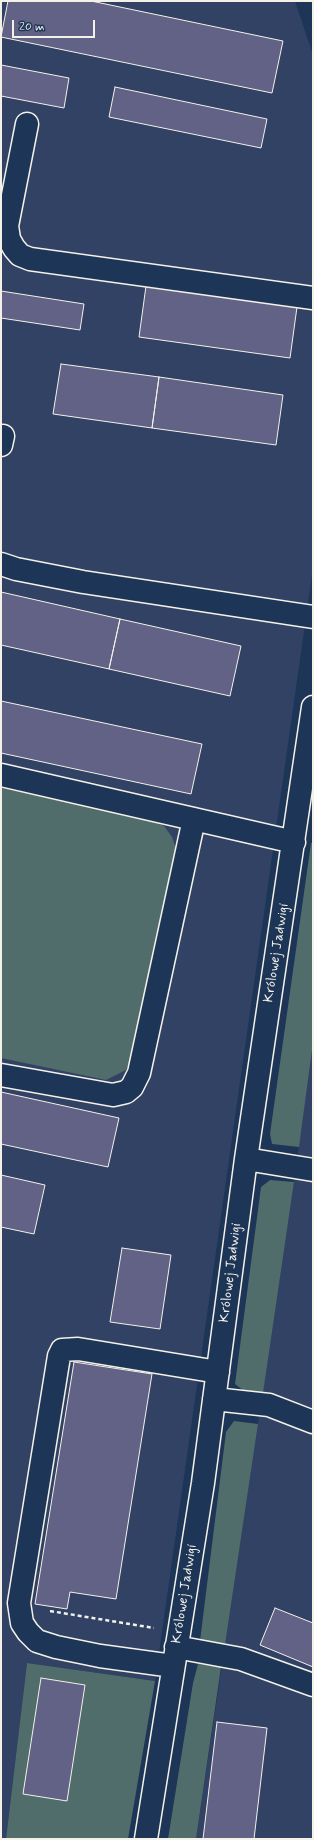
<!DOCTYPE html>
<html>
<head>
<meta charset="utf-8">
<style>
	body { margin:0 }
	#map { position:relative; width:314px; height:1840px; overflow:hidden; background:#1d3557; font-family:Mynerve,sans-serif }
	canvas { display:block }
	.frame { position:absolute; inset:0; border:2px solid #f4f1e8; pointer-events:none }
	.scale { position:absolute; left:12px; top:20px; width:83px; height:18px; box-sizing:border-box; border:2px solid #f4f1e8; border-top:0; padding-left:5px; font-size:12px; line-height:14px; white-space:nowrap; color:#f4f1e8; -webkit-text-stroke:3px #1d3557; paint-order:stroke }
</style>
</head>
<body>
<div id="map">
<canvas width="314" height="1840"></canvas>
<div class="frame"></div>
<div class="scale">20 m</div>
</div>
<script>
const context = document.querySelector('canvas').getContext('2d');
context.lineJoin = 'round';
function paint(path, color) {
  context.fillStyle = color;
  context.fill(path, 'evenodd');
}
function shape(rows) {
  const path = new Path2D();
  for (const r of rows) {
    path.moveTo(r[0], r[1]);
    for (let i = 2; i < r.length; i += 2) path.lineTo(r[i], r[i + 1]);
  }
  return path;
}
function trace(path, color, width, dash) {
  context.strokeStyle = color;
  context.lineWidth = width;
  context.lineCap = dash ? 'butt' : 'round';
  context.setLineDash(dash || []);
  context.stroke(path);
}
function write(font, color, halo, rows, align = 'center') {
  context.font = font + ' Mynerve,sans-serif';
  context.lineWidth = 4;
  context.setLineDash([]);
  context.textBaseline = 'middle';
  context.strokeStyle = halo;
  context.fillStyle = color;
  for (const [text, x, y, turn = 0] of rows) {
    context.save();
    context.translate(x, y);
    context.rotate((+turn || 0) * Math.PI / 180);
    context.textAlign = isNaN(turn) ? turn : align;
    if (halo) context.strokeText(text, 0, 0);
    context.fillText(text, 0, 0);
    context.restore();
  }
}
paint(shape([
	[1,1,295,1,313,55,313,568,155,1681,27,1663,6,1839,1,1839],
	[313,1043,313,1839,196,1839,294,1182]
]), '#314265');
paint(shape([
	[1,788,145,817,164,826,172,837,176,849,132,1058,126,1070,106,1080,1,1058],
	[311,843,313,843,313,1043,299,1147,272,1144,270,1134],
	[270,1180,294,1182,263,1393,244,1391,235,1384,261,1187],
	[234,1421,258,1424,225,1645,200,1641,226,1432],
	[27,1663,155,1681,128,1839,6,1839],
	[198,1664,221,1667,196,1839,168,1839,193,1683]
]), '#506d6c');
const building = shape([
	[8,1,91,1,283,41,272,93,1,37,8,1],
	[1,65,69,78,64,108,1,96,1,65],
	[115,87,267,119,261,148,109,117,115,87],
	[146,286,297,307,290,358,139,337,146,286],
	[1,291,84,304,80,330,1,318,1,291],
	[61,364,159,377,152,428,53,414,61,364],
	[159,377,283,395,276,445,152,428,159,377],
	[1,592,120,619,109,669,1,645,1,592],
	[120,619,241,646,230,696,109,669,120,619],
	[1,701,202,744,191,794,1,753,1,701],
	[1,1092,119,1118,108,1167,1,1144,1,1092],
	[1,1175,45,1185,34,1234,1,1227,1,1175],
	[122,1248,171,1255,160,1329,110,1322,122,1248],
	[74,1362,152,1374,116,1599,70,1592,67,1609,35,1604,74,1362],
	[275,1608,313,1623,313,1667,260,1645,275,1608],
	[41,1678,85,1685,67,1801,23,1794,41,1678],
	[217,1722,267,1728,254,1839,203,1839,217,1722]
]);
paint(building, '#616285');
trace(building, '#f4f1e8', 1);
const minor = shape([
	[27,124,7,226,9,239,14,248,20,255,30,259,313,298],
	[1,445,3,436],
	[1,564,16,569,83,582,313,617],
	[1,775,294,842],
	[1,1075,113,1095,126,1092,132,1087,139,1073,194,819],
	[246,1159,313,1170],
	[214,1399,269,1405,313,1422],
	[176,1647,241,1659,313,1685],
	[173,1666,100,1656,56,1647,37,1641,28,1632,22,1623,19,1603,59,1356,62,1350,78,1349,218,1372],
	[146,1839,203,1483,246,1159,313,707]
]);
trace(minor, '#f4f1e8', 25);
trace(shape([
	[50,1611,154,1628]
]), '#f4f1e8', 2.5, [4, 3]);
trace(minor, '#1d3557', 22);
write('14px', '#f4f1e8', '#1d3557', [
	["Królowej Jadwigi",277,953,-81],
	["Królowej Jadwigi",231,1273,-83],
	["Królowej Jadwigi",185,1594,-81]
]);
</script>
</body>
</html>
